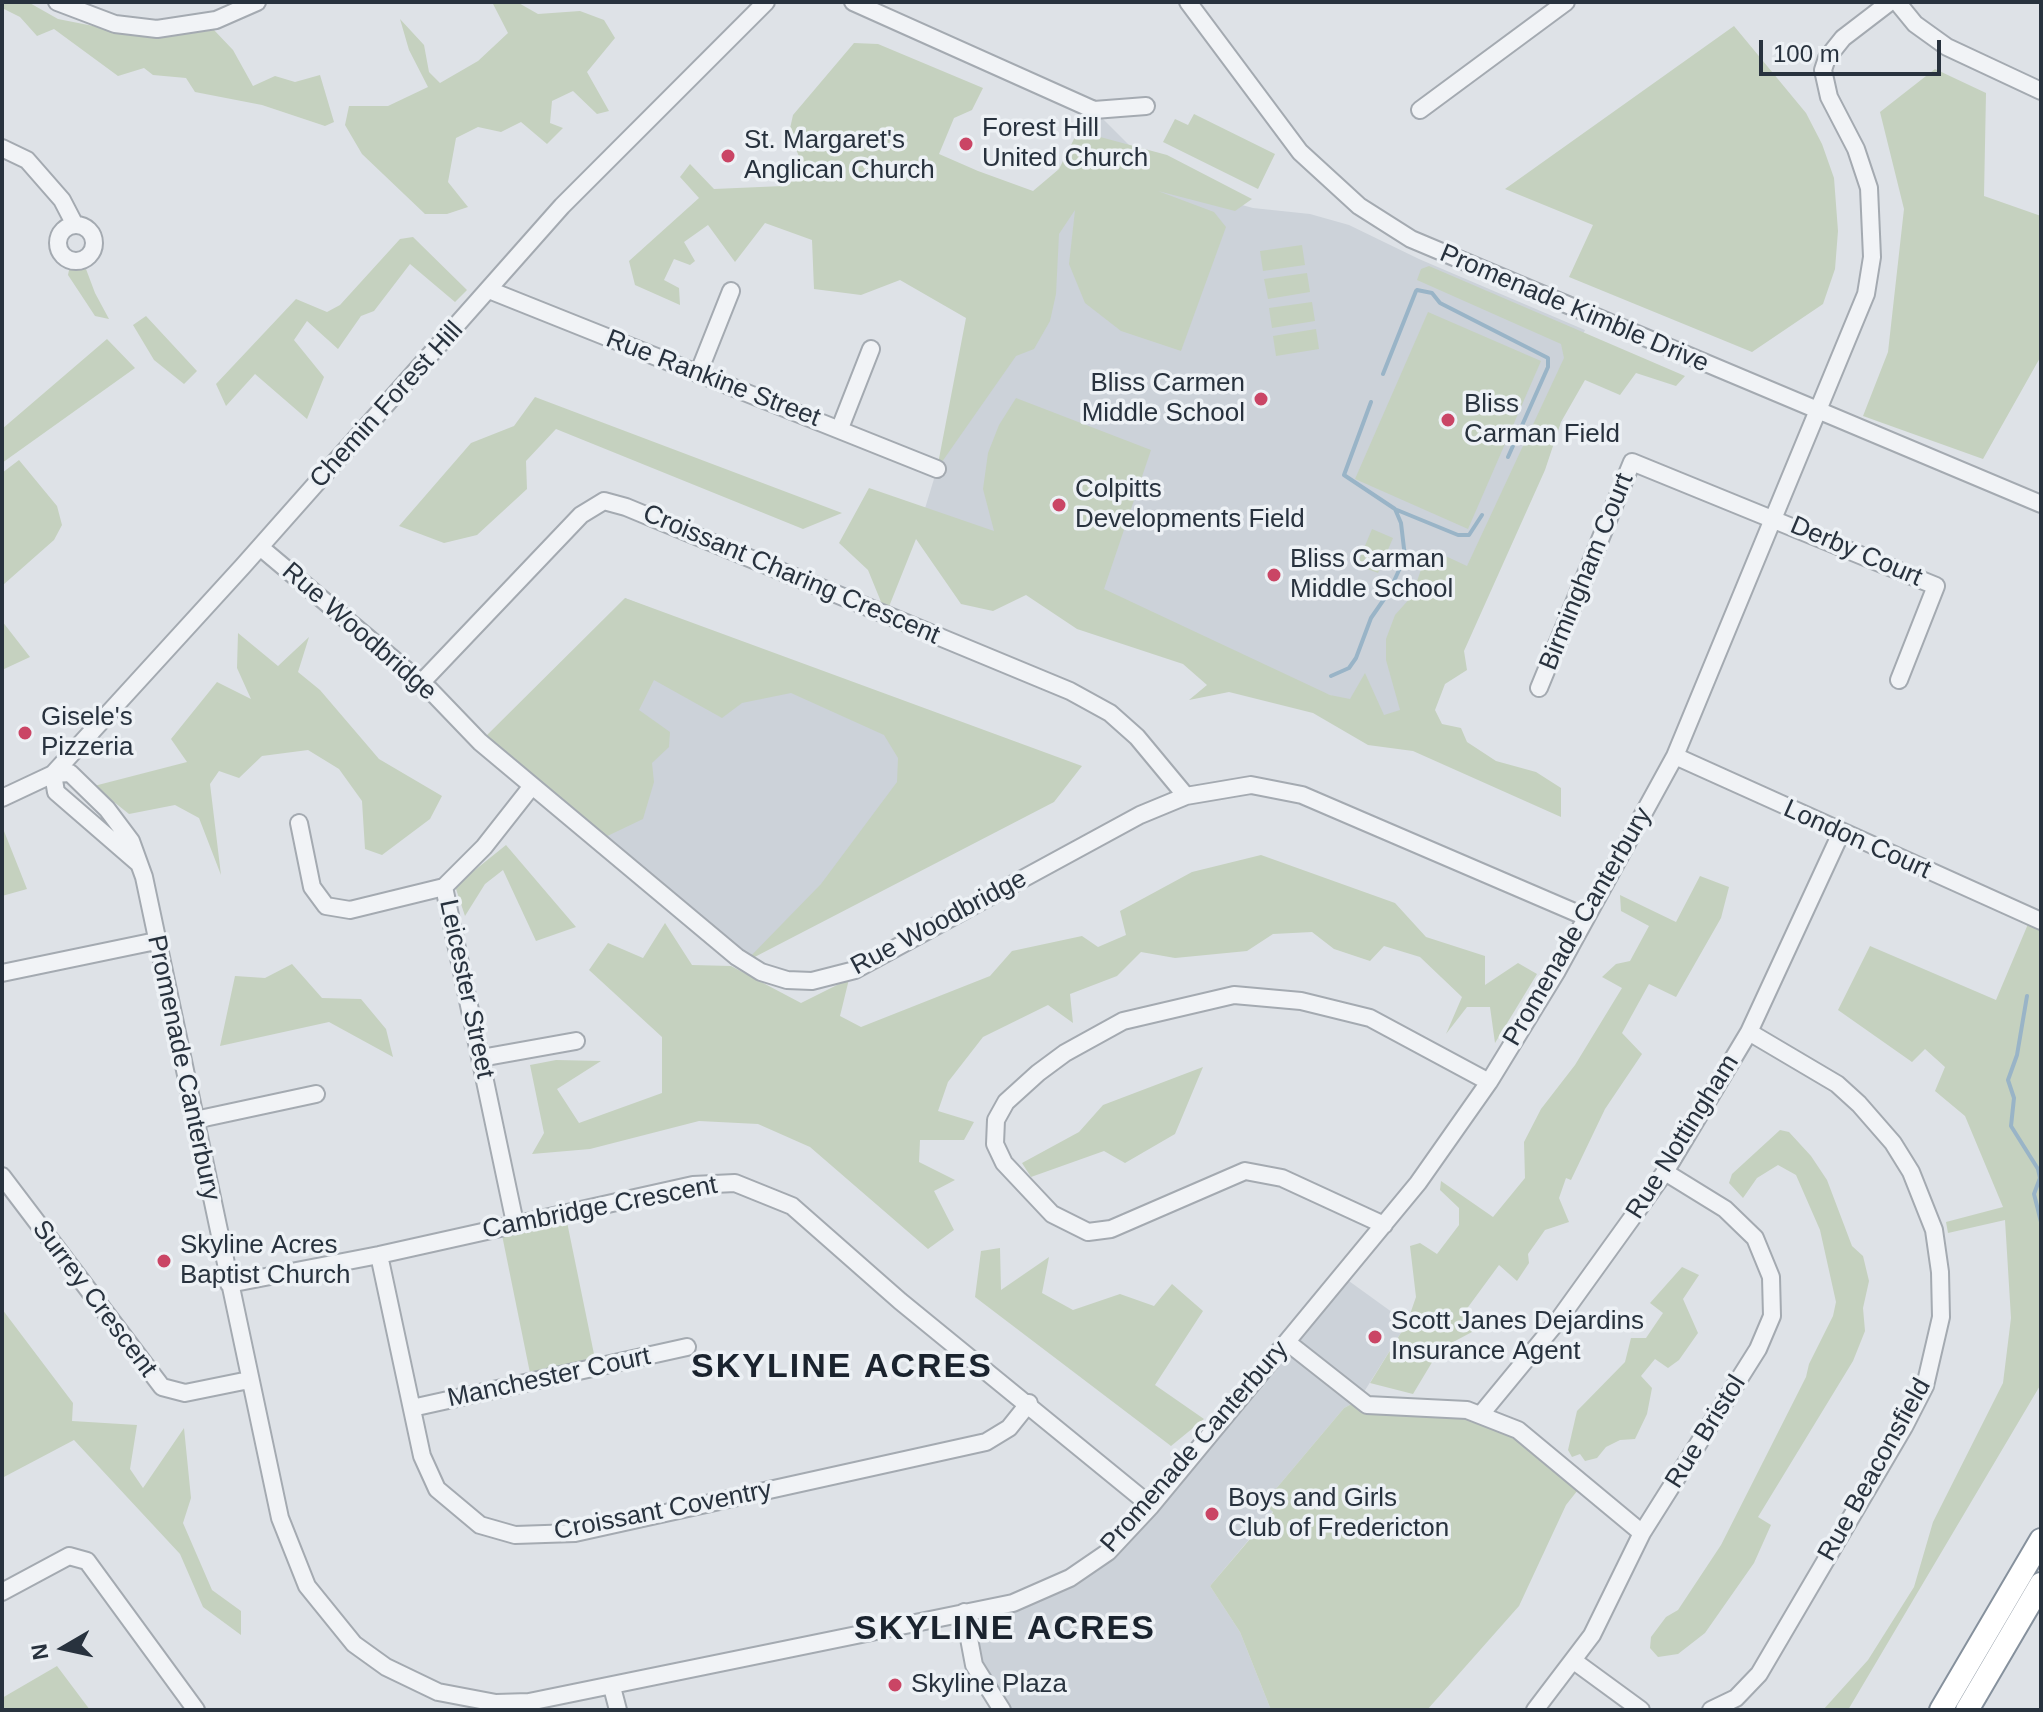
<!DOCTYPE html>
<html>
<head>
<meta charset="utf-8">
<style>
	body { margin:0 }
	#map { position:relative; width:2043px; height:1712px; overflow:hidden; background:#dee2e7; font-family:Helvetica,sans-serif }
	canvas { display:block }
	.frame { position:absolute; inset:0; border:4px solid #28323e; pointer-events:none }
	.north { position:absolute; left:24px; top:1608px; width:80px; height:80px; -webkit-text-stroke:6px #edf1f5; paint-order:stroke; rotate:261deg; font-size:22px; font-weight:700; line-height:32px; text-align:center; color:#28323e }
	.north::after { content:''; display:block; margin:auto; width:28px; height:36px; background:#28323e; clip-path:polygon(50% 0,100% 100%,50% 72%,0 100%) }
	.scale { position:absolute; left:1759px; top:40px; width:182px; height:36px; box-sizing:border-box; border:4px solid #28323e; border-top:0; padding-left:10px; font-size:24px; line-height:28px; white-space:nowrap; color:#28323e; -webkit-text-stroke:6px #edf1f5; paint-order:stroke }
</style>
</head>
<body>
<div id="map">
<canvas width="2043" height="1712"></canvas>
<div class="frame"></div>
<div class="north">N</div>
<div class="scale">100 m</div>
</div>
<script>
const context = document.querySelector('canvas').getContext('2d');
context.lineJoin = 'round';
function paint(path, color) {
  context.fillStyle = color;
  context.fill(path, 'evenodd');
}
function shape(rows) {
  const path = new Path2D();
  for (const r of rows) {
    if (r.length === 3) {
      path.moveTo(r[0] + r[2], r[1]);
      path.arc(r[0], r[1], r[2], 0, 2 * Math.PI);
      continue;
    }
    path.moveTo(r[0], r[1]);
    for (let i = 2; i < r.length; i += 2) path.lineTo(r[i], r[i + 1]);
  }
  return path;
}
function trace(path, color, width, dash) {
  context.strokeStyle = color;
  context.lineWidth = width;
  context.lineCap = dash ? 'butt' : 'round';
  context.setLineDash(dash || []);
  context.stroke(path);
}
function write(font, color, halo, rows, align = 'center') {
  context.font = font + ' Helvetica,sans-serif';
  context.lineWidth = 7;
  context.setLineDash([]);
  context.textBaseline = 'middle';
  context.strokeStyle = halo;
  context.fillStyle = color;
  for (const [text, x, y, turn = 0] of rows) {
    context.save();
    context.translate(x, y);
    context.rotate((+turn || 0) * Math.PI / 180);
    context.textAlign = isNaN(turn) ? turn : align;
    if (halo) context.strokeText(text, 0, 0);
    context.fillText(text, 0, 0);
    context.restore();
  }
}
paint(shape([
	[1094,110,1136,152,1216,198,1253,208,1310,214,1349,225,1419,259,1585,330,1486,553,1398,721,916,538,937,469],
	[625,598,1041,763,745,962,599,840],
	[1342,1276,1407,1323,1359,1400,1344,1408,1264,1503,1273,1511,1210,1586,1240,1632,1271,1710,1002,1710,982,1683,964,1612,1070,1578,1142,1517]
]), '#ccd2d9');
paint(shape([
	[2,2,28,2,58,19,149,37,214,30,233,50,253,86,275,76,295,82,320,75,334,122,325,126,262,105,195,92,186,78,153,75,144,68,118,76,54,29,37,36,20,17,2,8],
	[492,2,517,2,538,14,580,11,604,20,615,38,587,72,609,111,597,114,573,91,552,101,550,123,563,128,547,144,521,122,501,132,478,127,456,138,448,182,468,207,447,214,425,214,362,154,345,125,349,106,388,106,428,87,409,50,400,19,424,45,429,72,440,83,478,61,508,33],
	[1734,26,1806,113,1822,144,1834,178,1838,231,1835,269,1823,304,1752,352,1569,277,1593,225,1505,189],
	[854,43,878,44,983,88,972,110,954,118,939,154,978,171,1033,191,1059,169,1078,131,1167,155,1252,199,1235,211,1158,191,1214,212,1226,227,1181,351,1121,331,1085,303,1069,264,1075,210,1059,234,1056,294,1050,321,1034,349,1016,356,937,469,966,318,900,280,861,295,814,289,812,240,765,223,735,262,708,225,684,242,695,261,690,265,674,259,664,280,679,288,680,305,635,285,629,261,699,198,680,177,690,164,714,189,783,186,801,161,789,133,793,115],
	[1935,69,1986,93,1984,196,2041,216,2041,356,1983,459,1863,416,1888,352,1904,209,1880,112],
	[1194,114,1275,154,1258,189,1163,142,1175,119,1188,125],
	[413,237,467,290,455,302,410,264,374,311,361,316,338,349,307,321,294,340,324,377,307,419,255,374,226,406,216,384,296,299,327,312,340,305,400,239],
	[1302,245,1305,265,1263,271,1260,251],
	[1429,266,1685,376,1676,386,1636,373,1620,395,1585,380,1561,422,1545,470,1464,651,1467,670,1445,684,1435,710,1442,724,1461,728,1467,742,1496,761,1536,772,1561,788,1561,817,1413,751,1368,745,1313,713,1229,692,1189,700,1207,685,1183,664,1077,629,1026,595,993,611,961,604,916,539,886,614,868,570,839,543,869,488,994,531,983,489,988,453,999,425,1016,398,1151,450,1104,589,1330,695,1350,699,1365,673,1384,715,1400,710,1386,660,1386,639,1395,615,1412,596,1427,552,1439,553,1467,566,1564,358,1561,344,1417,280,1421,269],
	[86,269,95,293,109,319,95,316,68,275,69,270],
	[1307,273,1310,292,1268,299,1264,279],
	[1312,302,1315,321,1272,328,1269,308],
	[1428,312,1541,361,1468,529,1355,479],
	[146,316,197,371,184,384,154,360,133,325],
	[1316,329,1319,349,1276,356,1273,336],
	[107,339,135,368,2,463,2,429],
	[535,397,842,513,803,529,556,429,526,461,527,489,477,535,444,543,399,526,471,443,514,426],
	[19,460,57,506,62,525,54,540,3,585,2,473],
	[1372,529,1393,538,1378,573,1357,565],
	[625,598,1082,766,1054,802,745,962,821,884,897,782,898,758,884,735,791,693,742,703,722,718,654,680,639,710,670,732,669,747,652,763,654,782,643,819,599,840,480,742],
	[2,621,30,657,2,670],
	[238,633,278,666,309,637,298,672,320,690,379,759,442,796,430,819,382,855,365,849,362,801,339,769,308,750,262,756,239,778,219,771,210,784,221,875,199,818,175,805,129,814,94,786,187,762,171,739,217,682,251,699,237,668],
	[2,826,27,889,2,896],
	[506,845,576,927,536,941,503,870,485,884,465,916,455,886],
	[1261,855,1395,903,1426,937,1485,956,1485,985,1518,963,1537,974,1495,1043,1490,1007,1467,1007,1446,1034,1462,997,1420,957,1384,946,1370,961,1334,949,1312,932,1273,934,1247,951,1175,958,1141,952,1117,976,1070,994,1073,1023,1048,1005,983,1037,948,1082,938,1111,974,1122,964,1140,920,1140,919,1162,955,1180,934,1191,954,1230,928,1249,810,1147,758,1124,699,1121,590,1149,532,1154,544,1133,530,1065,556,1060,601,1061,557,1089,579,1123,662,1093,662,1037,589,970,608,943,643,958,665,923,692,965,731,966,801,1003,849,979,840,1016,861,1027,990,976,1012,951,1082,936,1098,947,1126,935,1120,911,1192,872],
	[1700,876,1729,887,1721,918,1676,997,1649,984,1622,1033,1642,1054,1605,1109,1571,1180,1566,1178,1559,1198,1569,1222,1545,1230,1528,1254,1529,1263,1517,1281,1499,1265,1463,1314,1472,1332,1440,1349,1413,1394,1370,1383,1407,1323,1416,1297,1410,1246,1420,1243,1437,1254,1459,1225,1459,1208,1440,1190,1441,1181,1493,1217,1525,1178,1524,1142,1541,1109,1575,1065,1622,988,1602,977,1616,964,1630,961,1649,926,1621,911,1620,895,1676,922],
	[2031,917,2041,921,2041,1384,1848,1710,1823,1710,1868,1660,1914,1587,1933,1522,2003,1383,2011,1318,2005,1220,1948,1233,1946,1222,2003,1207,1965,1116,1935,1091,1945,1067,1925,1049,1912,1062,1838,1010,1870,946,1996,1000],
	[292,964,322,998,361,999,386,1029,393,1057,329,1022,220,1046,235,976,265,978],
	[1203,1067,1175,1134,1125,1163,1104,1151,1031,1177,1022,1163,1079,1132,1103,1105],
	[1780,1130,1789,1132,1811,1156,1827,1180,1852,1246,1863,1256,1869,1281,1863,1308,1865,1331,1853,1361,1758,1517,1771,1525,1754,1563,1705,1633,1678,1654,1658,1657,1650,1648,1651,1637,1666,1617,1678,1610,1721,1545,1806,1377,1809,1364,1833,1316,1836,1302,1820,1230,1796,1175,1778,1165,1757,1178,1743,1198,1729,1183,1732,1174],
	[567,1222,595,1359,530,1373,502,1235],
	[1000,1248,1001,1290,1049,1257,1042,1293,1073,1310,1120,1294,1154,1306,1172,1284,1203,1311,1155,1385,1204,1419,1171,1446,975,1297,981,1251],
	[1682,1267,1699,1275,1683,1299,1698,1333,1679,1360,1668,1368,1655,1359,1641,1376,1652,1388,1647,1414,1635,1439,1620,1440,1606,1447,1597,1458,1585,1461,1580,1454,1572,1457,1568,1450,1577,1411,1625,1362,1631,1338,1646,1338,1663,1313,1650,1303],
	[2,1309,73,1403,72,1421,137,1425,130,1469,143,1488,184,1428,191,1498,183,1523,212,1590,241,1611,241,1635,203,1607,180,1554,74,1440,2,1478],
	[1359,1400,1482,1413,1585,1481,1566,1505,1519,1606,1427,1710,1271,1710,1240,1632,1210,1586,1273,1512,1264,1503,1344,1408],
	[57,1666,90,1710,2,1710,2,1698]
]), '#c5d1bf');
trace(shape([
	[1417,290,1432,293,1440,303,1548,358,1548,367,1508,457],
	[1383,374,1416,291],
	[1397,510,1458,535,1469,535,1482,515],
	[1331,676,1349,668,1356,658,1371,618,1389,592,1405,557,1401,523,1395,509,1344,475,1371,402],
	[2027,996,2017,1055,2008,1080,2014,1098,2011,1126,2038,1169,2040,1178,2034,1194,2041,1222]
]), '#99b4c7', 4);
const minor = shape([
	[57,2,115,24,157,29,216,20,257,2],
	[853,2,1094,110,1146,106],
	[1188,2,1300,152,1359,206,1411,239,2041,504],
	[1897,2,1915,24,1947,47,2041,91],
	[1420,110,1566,2],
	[2,148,27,160,62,200,75,225],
	[76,243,18],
	[489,290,937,469],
	[698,374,731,291],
	[840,428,871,349],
	[260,547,430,690,480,742,737,957,761,972,787,980,812,981,855,970,1140,815,1186,796,1251,785,1302,795,1586,917],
	[421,683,581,515,604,501,626,507,1070,691,1110,713,1137,737,1186,796],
	[1539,688,1632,462,1936,586,1899,680],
	[1675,756,2041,921],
	[53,774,70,773,107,809,131,841,144,877,280,1518,307,1586,354,1644,386,1667,438,1692,496,1703,529,1702,1013,1603,1070,1578,1108,1552,1151,1506,1418,1183,1489,1082,1557,971,1675,756,1866,294,1872,257,1869,188,1856,149,1829,97,1823,70,1827,58,1843,38,1890,2],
	[53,774,56,792,138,863],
	[2,798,53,774,243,566,562,206,766,2],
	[299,823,312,887,326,906,350,910,444,887],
	[2,973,156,941],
	[481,1058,576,1041],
	[195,1120,316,1094],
	[2,1176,162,1387,185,1393,249,1380],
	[515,1223,444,887,484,847,532,786],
	[1384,1225,1282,1178,1245,1171,1111,1229,1088,1232,1052,1214,1004,1163,995,1144,996,1120,1006,1102,1038,1073,1065,1053,1123,1021,1234,995,1301,1001,1370,1018,1489,1082],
	[379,1255,422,1456,437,1489,480,1525,515,1535,575,1533,986,1442,1009,1428,1029,1403],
	[229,1284,379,1255,693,1185,735,1183,792,1206,900,1301,1151,1506],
	[1287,1342,1367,1405,1467,1410,1518,1430,1642,1533],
	[412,1408,687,1347],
	[1482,1413,1557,1322,1665,1172,1749,1032,1841,833],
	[2,1592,69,1556,87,1561,196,1710],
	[964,1612,974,1665,1002,1710],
	[1574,1661,1641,1710],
	[612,1687,618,1710],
	[1535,1710,1592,1635,1642,1533,1758,1349,1772,1316,1771,1277,1755,1238,1725,1209,1665,1172],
	[1711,1710,1736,1698,1759,1674,1904,1427,1925,1386,1941,1317,1940,1272,1934,1230,1911,1172,1893,1143,1859,1104,1837,1084,1749,1032]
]);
const highway = shape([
	[1941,1710,2041,1540],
	[1967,1710,2041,1584]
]);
trace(minor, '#a4aab1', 20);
trace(highway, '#86919d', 26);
trace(minor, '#f1f3f6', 16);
trace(highway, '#fff', 22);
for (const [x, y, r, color] of [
	[966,144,8,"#ca4565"],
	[728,156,8,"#ca4565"],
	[1261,399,8,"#ca4565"],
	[1448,420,8,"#ca4565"],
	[1059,505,8,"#ca4565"],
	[1274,575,8,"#ca4565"],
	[25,733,8,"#ca4565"],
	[164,1261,8,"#ca4565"],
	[1375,1337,8,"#ca4565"],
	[1212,1514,8,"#ca4565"],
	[895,1685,8,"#ca4565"]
]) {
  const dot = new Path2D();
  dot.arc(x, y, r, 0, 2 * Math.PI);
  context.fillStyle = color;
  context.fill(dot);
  trace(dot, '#edf1f5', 3);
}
write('26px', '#28323e', '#edf1f5', [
	["Forest Hill",982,129],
	["United Church",982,159],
	["St. Margaret's",744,141],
	["Anglican Church",744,171],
	["Bliss Carmen",1245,384,"right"],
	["Middle School",1245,414,"right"],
	["Bliss",1464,405],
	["Carman Field",1464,435],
	["Colpitts",1075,490],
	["Developments Field",1075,520],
	["Bliss Carman",1290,560],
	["Middle School",1290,590],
	["Gisele's",41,718],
	["Pizzeria",41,748],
	["Skyline Acres",180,1246],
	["Baptist Church",180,1276],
	["Scott Janes Dejardins",1391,1322],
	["Insurance Agent",1391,1352],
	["Boys and Girls",1228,1499],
	["Club of Fredericton",1228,1529],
	["Skyline Plaza",911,1685]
], 'left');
write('26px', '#28323e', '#edf1f5', [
	["Promenade Kimble Drive",1574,309,23],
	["Rue Rankine Street",713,379,21],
	["Chemin Forest Hill",387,405,-48],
	["Derby Court",1856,552,23],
	["Birmingham Court",1587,572,-68],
	["Croissant Charing Crescent",791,575,23],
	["Rue Woodbridge",359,632,41],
	["London Court",1857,840,24],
	["Rue Woodbridge",939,923,-28],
	["Promenade Canterbury",1578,927,-60],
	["Leicester Street",466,989,78],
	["Promenade Canterbury",183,1068,78],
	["Rue Nottingham",1683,1137,-58],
	["Cambridge Crescent",600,1208,-11],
	["Surrey Crescent",94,1299,53],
	["Manchester Court",549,1378,-12],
	["Rue Bristol",1706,1432,-58],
	["Promenade Canterbury",1195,1447,-49],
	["Rue Beaconsfield",1875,1470,-61],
	["Croissant Coventry",663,1511,-11]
]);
context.letterSpacing = '2px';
write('bold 34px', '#1a232e', '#edf1f5', [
	["SKYLINE ACRES",842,1368],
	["SKYLINE ACRES",1005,1630]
]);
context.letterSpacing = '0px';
</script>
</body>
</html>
